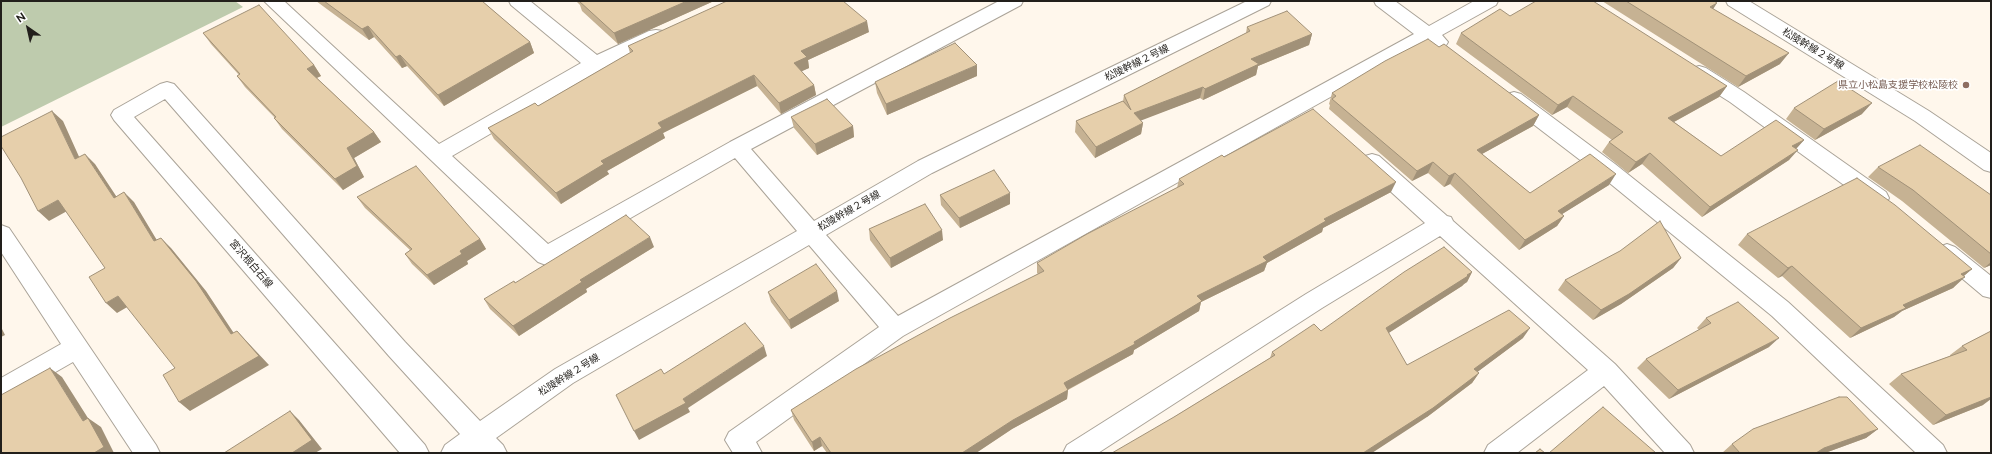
<!DOCTYPE html>
<html>
<head>
<meta charset="utf-8">
<style>
	body { margin:0 }
	#map { position:relative; width:1992px; height:454px; overflow:hidden; background:#fff7ec; font-family:Raleway,sans-serif }
	canvas { display:block }
	.frame { position:absolute; inset:0; border:2px solid #221f1b; pointer-events:none }
	.north { position:absolute; left:8px; top:8px; width:40px; height:40px; -webkit-text-stroke:3px #fff; paint-order:stroke; rotate:326deg; font-size:11px; font-weight:700; line-height:16px; text-align:center; color:#221f1b }
	.north::after { content:''; display:block; margin:auto; width:14px; height:18px; background:#221f1b; clip-path:polygon(50% 0,100% 100%,50% 72%,0 100%) }
</style>
</head>
<body>
<div id="map">
<canvas width="1992" height="454"></canvas>
<div class="frame"></div>
<div class="north">N</div>
</div>
<script>
const context = document.querySelector('canvas').getContext('2d');
context.lineJoin = 'round';
function paint(path, color) {
  context.fillStyle = color;
  context.fill(path, 'evenodd');
}
function shape(rows) {
  const path = new Path2D();
  for (const r of rows) {
    path.moveTo(r[0], r[1]);
    for (let i = 2; i < r.length; i += 2) path.lineTo(r[i], r[i + 1]);
  }
  return path;
}
function trace(path, color, width, dash) {
  context.strokeStyle = color;
  context.lineWidth = width;
  context.lineCap = dash ? 'butt' : 'round';
  context.setLineDash(dash || []);
  context.stroke(path);
}
function write(font, color, halo, rows, align = 'center') {
  context.font = font + ' Raleway,"Noto Sans JP",sans-serif';
  context.lineWidth = 3.5;
  context.setLineDash([]);
  context.textBaseline = 'middle';
  context.strokeStyle = halo;
  context.fillStyle = color;
  for (const [text, x, y, turn = 0] of rows) {
    context.save();
    context.translate(x, y);
    context.rotate((+turn || 0) * Math.PI / 180);
    context.textAlign = isNaN(turn) ? turn : align;
    if (halo) context.strokeText(text, 0, 0);
    context.fillText(text, 0, 0);
    context.restore();
  }
}
paint(shape([
	[1,1,235,1,243,7,1,127]
]), '#becbad');
const minor = shape([
	[264,1,284,1,439,144,581,63,511,5,509,1,530,1,597,55,649,31,656,30,663,31,666,36,663,41,602,69,452,156,548,244,730,142,999,1,1023,1,1021,5,751,149,814,221,918,161,1247,1,1271,1,1269,5,932,173,826,235,898,316,1414,34,1376,5,1374,1,1395,1,1429,26,1474,1,1498,1,1496,5,1442,35,1448,42,1445,47,1438,49,1427,43,903,336,756,442,762,453,733,453,725,440,729,432,879,327,809,245,573,383,496,438,503,445,507,453,441,453,445,445,460,434,389,356,165,99,134,117,425,445,429,453,400,453,114,120,111,115,114,110,160,84,167,82,174,84,405,342,480,421,555,369,797,231,735,158,554,262,546,265,538,262,264,1],
	[1726,1,1749,1,1929,111,1991,153,1991,172,1984,170,1915,121,1728,5,1726,1],
	[1699,66,1706,68,1744,92,1886,192,1889,198,1886,204,1878,206,1870,204,1730,102,1692,78,1689,73,1692,68,1699,66],
	[1514,92,1521,94,1615,164,1788,302,1943,445,1947,453,1916,453,1772,316,1601,176,1507,104,1504,99,1507,94,1514,92],
	[1372,154,1379,156,1447,216,1451,217,1453,221,1615,364,1690,445,1694,453,1665,453,1604,386,1517,453,1484,453,1488,445,1588,370,1440,236,1322,308,1098,453,1063,453,1067,445,1306,294,1425,223,1365,168,1362,162,1365,156,1372,154],
	[1,225,9,228,156,445,160,453,133,453,73,362,10,398,1,401,1,378,61,344,1,252,1,225],
	[1947,244,1955,247,1991,276,1991,298,1983,296,1939,259,1936,253,1939,247,1947,244]
]);
trace(minor, '#aaa398', 2);
paint(minor, '#fff');
paint(shape([
	[316,1,482,1,530,42,534,53,444,106,407,66,402,68,374,37,369,40],
	[576,1,714,1,618,44,582,11,580,5],
	[1602,1,1714,1,1713,9,1780,64,1738,87],
	[1510,16,1727,86,1719,97,1674,122,1721,156,1804,140,1796,149,1789,160,1702,217,1642,164,1628,173,1602,152,1609,142,1612,140,1567,107,1552,115,1456,44,1461,33],
	[1247,27,1312,34,1309,45,1258,66,1256,75,1203,100,1200,98,1140,120,1143,123,1141,134,1095,158,1075,132,1076,121,1123,101,1124,95,1246,33],
	[869,32,808,60,809,68,801,71,814,85,816,95,781,114,757,86,663,133,665,138,607,171,609,174,561,204,494,139,488,128,538,106,630,53,628,46],
	[203,33,314,65,321,76,317,78,374,132,381,142,354,158,364,177,343,190,282,129,274,118,275,118,245,87,237,76,239,75,211,44],
	[977,76,887,115,877,93,875,82],
	[1332,93,1539,115,1533,126,1482,154,1530,193,1609,185,1562,214,1564,216,1557,226,1519,250,1450,184,1444,187,1428,173,1412,181,1329,109,1330,105,1329,104],
	[1794,108,1862,114,1815,140,1786,119],
	[791,117,853,126,854,137,817,155,794,128],
	[1224,157,1391,192,1323,228,1322,232,1267,263,1264,271,1201,302,1199,311,1134,350,1133,354,1068,390,1067,399,1012,429,976,453,827,453,822,446,814,451,794,420,791,410,1038,274,1037,273,1037,263,1177,188,1179,179],
	[1878,167,1991,195,1991,265,1984,268,1902,201,1868,177],
	[940,195,1010,204,960,228,941,205],
	[357,197,480,239,486,249,467,261,468,264,434,285,412,264,405,254,410,250,365,208],
	[869,229,943,240,891,268,870,240],
	[1747,234,1972,269,1964,276,1953,288,1902,311,1894,317,1850,338,1782,276,1778,278,1738,245],
	[654,247,586,289,587,292,519,336,490,309,484,299,515,283],
	[1681,258,1673,268,1621,304,1593,320,1558,290,1565,280],
	[1472,272,1467,282,1464,284,1462,286,1388,333,1407,365,1523,338,1477,372,1479,373,1472,383,1427,417,1174,417,1270,358,1272,352,1321,331],
	[768,292,839,301,791,329,771,302],
	[1706,318,1769,347,1669,399,1637,368,1646,359,1699,330,1697,328],
	[1991,331,1983,405,1933,425,1889,384,1901,374,1950,356,1950,355,1962,346],
	[1878,429,1866,438,1825,453,1722,453,1732,444]
]), '#c6b293');
paint(shape([
	[687,1,714,1,618,44,614,33],
	[1717,3,1710,14,1710,7],
	[867,21,869,32,808,60,809,68,796,74,794,63,801,51],
	[368,26,374,37,369,40,362,29],
	[1312,34,1309,45,1258,66,1256,75,1203,100,1205,89,1251,59],
	[530,42,534,53,444,106,438,95],
	[1789,53,1780,64,1738,87,1746,76],
	[400,55,407,66,402,68,396,57],
	[314,65,321,76,314,79,307,69],
	[977,65,977,76,887,115,886,104],
	[754,75,757,86,663,133,665,138,607,171,609,174,561,204,556,193,601,161,658,123],
	[814,85,816,95,781,114,779,103],
	[1727,86,1719,97,1661,129,1668,118],
	[1203,87,1200,98,1132,124,1134,113],
	[1573,96,1567,107,1552,115,1558,105],
	[1872,103,1862,114,1815,140,1824,129],
	[52,111,63,121,85,170,75,159],
	[1539,115,1533,126,1471,160,1477,150],
	[1143,123,1141,134,1095,158,1096,147],
	[853,126,854,137,817,155,815,144],
	[374,132,381,142,354,158,364,177,343,190,335,179,347,148],
	[1804,140,1795,150,1792,146],
	[1798,150,1789,160,1702,217,1710,207],
	[1650,153,1642,164,1628,173,1636,162],
	[85,154,95,164,124,208,114,198],
	[1433,162,1428,173,1412,181,1417,171],
	[1455,173,1450,184,1444,187,1449,176],
	[1616,174,1609,185,1551,221,1558,211],
	[1396,182,1391,192,1323,228,1322,232,1267,263,1264,271,1201,302,1199,311,1134,350,1133,354,1063,392,1064,383,1134,342,1197,296,1263,257,1324,219],
	[124,192,134,202,164,252,154,241],
	[1010,193,1010,204,960,228,959,218],
	[58,200,69,210,49,221,38,211],
	[1564,216,1557,226,1519,250,1525,240],
	[942,230,943,240,891,268,890,258],
	[650,237,654,247,586,289,587,292,519,336,513,326,580,280],
	[161,238,171,248,206,291,241,344,231,334],
	[480,239,486,249,467,261,468,264,434,285,427,275,460,251],
	[1681,258,1673,268,1621,304,1593,320,1601,310],
	[1991,262,1991,265,1984,268],
	[1792,266,1782,276,1778,278,1788,268],
	[1972,269,1960,279,1961,274],
	[1472,272,1467,282,1464,284,1462,286,1381,338,1386,328],
	[1965,277,1953,288,1902,311,1894,317,1850,338,1861,328,1903,305],
	[837,291,839,301,791,329,789,320],
	[118,296,129,306,117,313,106,303],
	[1,327,5,335,1,337],
	[1530,328,1523,338,1468,379,1474,369],
	[237,331,269,365,190,411,179,402],
	[1779,338,1769,347,1669,399,1678,390],
	[764,346,767,356,688,408,690,412,639,440,634,431],
	[50,368,62,377,93,426,88,418,101,427,114,453,94,453,83,421],
	[1479,373,1472,383,1427,417,1372,453,1363,453],
	[1068,390,1067,399,1012,429,976,453,962,453,1013,420],
	[1991,397,1991,399,1983,405,1933,425,1946,415],
	[290,411,299,420,322,449,315,453,292,453],
	[1878,429,1866,438,1825,453,1816,453,1824,448],
	[820,437,822,446,814,451,812,442]
]), '#a19178');
const building = shape([
	[324,1,482,1,530,42,438,95,400,55,396,57,368,26,362,29,324,1],
	[579,1,687,1,614,33,579,1],
	[727,1,843,1,867,21,801,51,807,57,794,63,814,85,779,103,754,75,658,123,662,128,601,161,604,164,556,193,488,128,535,103,538,106,633,51,628,46,727,1],
	[1536,1,1593,1,1727,86,1668,118,1721,156,1776,120,1804,140,1792,146,1798,150,1710,207,1650,153,1636,162,1609,142,1623,132,1573,96,1558,105,1461,33,1500,9,1510,16,1536,1],
	[1626,1,1714,1,1717,3,1710,7,1789,53,1746,76,1626,1],
	[259,5,314,65,307,69,374,132,347,148,357,166,335,179,274,118,276,117,237,76,240,74,203,33,259,5],
	[1287,11,1312,34,1251,59,1259,64,1205,89,1203,87,1134,113,1143,123,1096,147,1076,121,1123,101,1131,110,1124,95,1250,31,1247,27,1287,11],
	[1428,39,1439,47,1444,44,1539,115,1477,150,1530,193,1590,154,1616,174,1558,211,1564,216,1525,240,1455,173,1449,176,1433,162,1417,171,1332,99,1336,96,1332,93,1385,61,1428,39],
	[955,43,977,65,886,104,875,82,955,43],
	[1838,81,1872,103,1824,129,1794,108,1838,81],
	[827,99,853,126,815,144,791,117,827,99],
	[1313,109,1396,182,1324,219,1326,221,1263,257,1267,261,1197,296,1202,301,1134,342,1135,344,1064,383,1068,390,1013,420,962,453,831,453,820,437,812,442,791,410,856,369,950,318,1044,271,1037,263,1087,234,1184,184,1179,179,1222,155,1224,157,1313,109],
	[52,111,75,159,85,154,114,198,124,192,154,241,161,238,196,281,231,334,237,331,259,356,179,402,163,375,175,368,118,296,106,303,89,277,105,268,58,200,38,211,21,178,1,146,1,137,52,111],
	[1920,145,1991,195,1991,254,1913,190,1878,167,1920,145],
	[416,166,480,239,460,251,462,254,427,275,405,254,412,249,357,197,416,166],
	[994,170,1010,193,959,218,940,195,994,170],
	[1857,178,1895,205,1972,269,1961,274,1965,277,1903,305,1906,308,1861,328,1792,266,1788,268,1747,234,1857,178],
	[925,204,942,230,890,258,869,229,925,204],
	[626,215,650,237,580,280,582,282,513,326,484,299,514,281,515,283,626,215],
	[1660,221,1681,258,1629,294,1601,310,1565,280,1620,251,1660,221],
	[1444,247,1472,272,1467,275,1468,276,1386,328,1407,365,1509,310,1530,328,1474,369,1479,373,1433,408,1363,453,1112,453,1174,417,1275,355,1272,352,1314,324,1321,331,1404,272,1444,247],
	[816,264,837,291,789,320,768,292,816,264],
	[1738,302,1779,338,1678,390,1646,359,1711,323,1706,318,1738,302],
	[745,323,764,346,683,399,686,403,634,431,616,395,661,369,664,374,745,323],
	[1991,331,1991,388,1990,389,1991,390,1991,397,1946,415,1901,374,1967,350,1962,346,1991,331],
	[50,368,83,421,88,418,104,447,94,453,1,453,1,395,50,368],
	[1839,397,1847,397,1878,429,1824,448,1816,453,1740,453,1732,444,1753,429,1839,397],
	[1603,407,1656,453,1549,453,1603,407],
	[290,411,312,440,292,453,224,453,290,411],
	[1540,449,1545,453,1535,453,1540,449]
]);
paint(building, '#e6cfab');
trace(building, '#a19178', 1);
for (const [x, y, r, color] of [
	[1966,85,4,"#8d6e63"]
]) {
  const dot = new Path2D();
  dot.arc(x, y, r, 0, 2 * Math.PI);
  context.fillStyle = color;
  context.fill(dot);
  trace(dot, '#fff', 1.5);
}
write('10px', '#221f1b', '#fff', [
	["松陵幹線２号線",1813,49,31],
	["松陵幹線２号線",1137,63,-26],
	["松陵幹線２号線",849,211,-30],
	["宮沢根白石線",251,264,49],
	["松陵幹線２号線",569,375,-32]
]);
write('10px', '#785e54', '#fff', [
	["県立小松島支援学校松陵校",1958,85]
], 'right');
</script>
</body>
</html>
